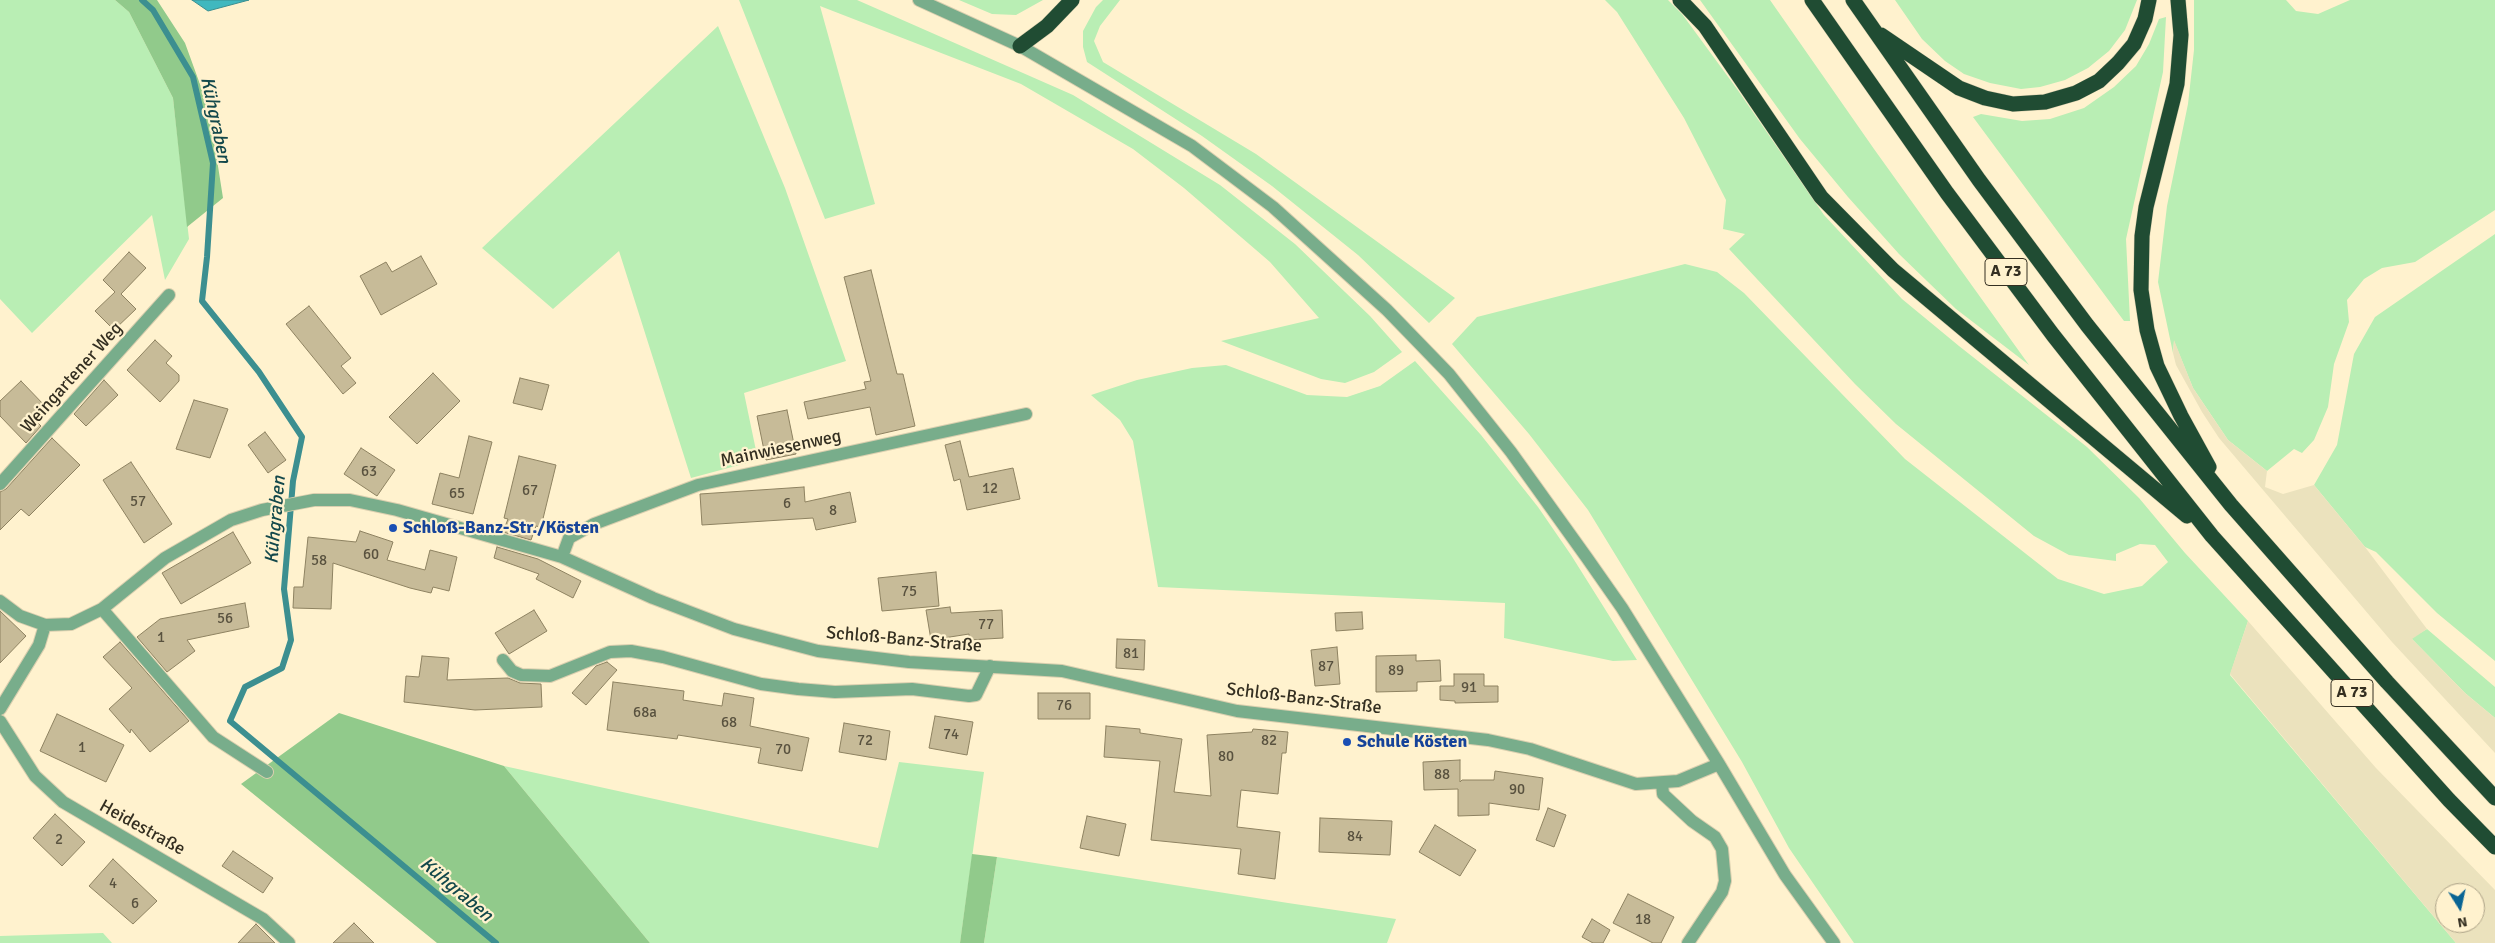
<!DOCTYPE html>
<html>
<head>
<meta charset="utf-8">
<style>
	body { margin:0 }
	#map { position:relative; width:2495px; height:943px; overflow:hidden; background:#fff2ce; font-family:Signika,sans-serif }
	canvas { display:block }
	.north { position:absolute; left:2435px; top:883px; width:50px; height:50px; box-sizing:border-box; background:#fff2ce; border:1px solid #aea489; border-radius:50%; rotate:170deg; font-size:14px; font-weight:700; line-height:20px; text-align:center; color:#342f21 }
	.north::after { content:''; display:block; margin:auto; width:18px; height:22px; background:#096494; clip-path:polygon(50% 0,100% 100%,50% 72%,0 100%) }
</style>
</head>
<body>
<div id="map">
<canvas width="2495" height="943"></canvas>
<div class="north">N</div>
</div>
<script>
const context = document.querySelector('canvas').getContext('2d');
context.lineJoin = 'round';
function paint(path, color) {
  context.fillStyle = color;
  context.fill(path, 'evenodd');
}
function shape(rows) {
  const path = new Path2D();
  for (const r of rows) {
    path.moveTo(r[0], r[1]);
    for (let i = 2; i < r.length; i += 2) path.lineTo(r[i], r[i + 1]);
  }
  return path;
}
function trace(path, color, width, dash) {
  context.strokeStyle = color;
  context.lineWidth = width;
  context.lineCap = dash ? 'butt' : 'round';
  context.setLineDash(dash || []);
  context.stroke(path);
}
function write(font, color, halo, rows, align = 'center') {
  context.font = font + ' Signika,sans-serif';
  context.lineWidth = 4.5;
  context.setLineDash([]);
  context.textBaseline = 'middle';
  context.strokeStyle = halo;
  context.fillStyle = color;
  for (const [text, x, y, turn = 0] of rows) {
    context.save();
    context.translate(x, y);
    context.rotate((+turn || 0) * Math.PI / 180);
    context.textAlign = isNaN(turn) ? turn : align;
    if (halo) context.strokeText(text, 0, 0);
    context.fillText(text, 0, 0);
    context.restore();
  }
}
paint(shape([
	[0,0,115,0,129,12,173,98,189,239,165,280,152,215,32,333,0,299],
	[739,0,857,0,1073,95,1220,185,1295,244,1370,316,1402,352,1374,372,1345,383,1321,379,1221,341,1319,318,1270,262,1184,188,1133,149,1021,84,820,6,875,204,825,219],
	[959,0,1043,0,1016,15,992,14],
	[1103,0,1120,0,1100,26,1094,41,1103,62,1256,154,1455,298,1429,323,1358,255,1272,186,1202,136,1087,62,1083,47,1083,31,1096,7],
	[1605,0,1668,0,1682,14,1737,89,1824,215,1902,299,1959,346,2087,447,2139,498,2185,553,2248,621,2230,675,2456,943,1854,943,1789,848,1742,762,1588,510,1529,434,1452,344,1477,317,1685,264,1717,272,1744,293,1905,459,2058,579,2104,594,2142,586,2168,562,2155,545,2140,544,2116,554,2116,561,2069,555,2034,536,1896,424,1855,384,1729,249,1745,234,1723,229,1726,200,1684,118,1617,12],
	[1700,0,1770,0,1874,149,2029,365,1956,309,1899,254,1848,197,1800,139],
	[1895,0,2137,0,2125,30,2109,51,2088,68,2065,80,2040,87,2021,89,1990,83,1964,74,1945,61,1922,39],
	[2194,0,2286,0,2296,11,2318,14,2350,0,2495,0,2495,210,2415,262,2382,268,2364,279,2347,300,2349,322,2334,364,2328,407,2314,440,2302,453,2294,449,2267,471,2228,440,2193,388,2174,341,2173,353,2158,282,2167,206,2188,104,2194,50],
	[2166,17,2163,72,2126,239,2130,321,2124,321,1973,117,1981,114,2022,121,2050,119,2084,108,2114,87,2136,66,2149,44,2159,19],
	[718,26,785,188,846,361,744,393,758,460,691,478,619,251,553,309,482,248],
	[2495,234,2495,661,2437,613,2376,552,2365,547,2314,485,2337,445,2354,354,2375,317],
	[1415,361,1481,435,1538,507,1571,555,1637,660,1613,661,1504,638,1505,603,1158,587,1133,441,1120,420,1091,395,1137,380,1192,368,1226,365,1307,395,1347,397,1380,386],
	[2427,629,2495,687,2495,718,2465,693,2411,638],
	[899,762,984,772,960,943,650,943,504,766,878,848],
	[997,857,1288,903,1396,919,1387,943,984,943],
	[103,933,112,943,0,943,0,936]
]), '#b9eeb4');
paint(shape([
	[115,0,157,0,185,43,209,109,223,198,187,227,173,98,129,12],
	[339,713,504,766,650,943,437,943,241,784],
	[972,854,997,857,984,943,960,943]
]), '#91ca8b');
paint(shape([
	[2174,340,2193,388,2228,440,2267,471,2265,487,2283,494,2314,485,2365,547,2427,629,2412,639,2465,693,2495,718,2495,753,2392,642,2219,438,2202,412,2176,365,2173,353],
	[2248,621,2376,768,2495,890,2495,943,2456,943,2230,674],
	[2445,893,2475,893,2475,923,2445,923]
]), '#ebe2bd');
const water = shape([
	[192,0,249,0,208,11,192,0]
]);
paint(water, '#40b8bf');
trace(water, '#3c8f90', 1);
trace(shape([
	[142,0,153,10,193,77,213,163,207,257,202,301,259,372,302,437,293,481,284,589,291,640,282,668,245,687,230,721,496,943]
]), '#3c8f90', 6);
const building = shape([
	[129,252,146,268,121,294,136,309,114,330,95,311,115,292,103,280,129,252],
	[421,256,437,284,381,315,360,276,386,262,392,272,421,256],
	[871,270,897,374,903,374,915,426,876,435,870,407,808,419,804,402,866,389,864,382,871,381,844,277,871,270],
	[309,306,351,358,341,366,356,383,343,394,286,324,309,306],
	[155,340,172,356,166,363,179,375,179,381,160,402,127,370,155,340],
	[433,373,460,401,417,444,389,417,433,373],
	[520,378,549,385,542,410,513,403,520,378],
	[104,380,118,395,86,426,74,414,104,380],
	[21,381,45,406,33,418,41,426,26,443,0,416,0,401,21,381],
	[194,400,228,409,210,458,176,449,194,400],
	[787,410,796,454,766,460,757,416,787,410],
	[265,432,286,460,268,473,248,445,265,432],
	[469,436,492,442,473,514,432,504,440,473,459,478,469,436],
	[52,438,80,465,29,516,21,509,0,530,0,492,6,489,52,438],
	[960,441,969,477,1013,468,1020,499,967,510,960,479,954,481,945,445,960,441],
	[361,448,395,470,377,496,344,474,361,448],
	[519,456,556,465,541,527,536,526,531,540,503,532,508,519,504,518,519,456],
	[131,462,172,524,144,543,103,480,131,462],
	[804,487,805,502,850,492,856,522,816,530,813,518,702,525,700,494,804,487],
	[360,531,393,542,387,560,425,570,430,550,457,557,449,591,433,587,431,593,410,588,333,563,331,609,293,608,294,587,303,587,308,537,356,542,360,531],
	[233,532,251,563,181,604,162,573,233,532],
	[497,547,538,559,581,581,573,598,536,579,539,574,494,558,497,547],
	[936,572,939,606,882,611,878,578,936,572],
	[245,603,249,627,187,640,195,651,167,672,137,637,160,619,245,603],
	[950,607,951,613,1002,610,1003,638,969,640,969,634,931,640,926,610,950,607],
	[534,610,547,631,509,654,495,633,534,610],
	[0,611,26,636,0,663,0,611],
	[1362,612,1363,629,1336,631,1335,613,1362,612],
	[1117,639,1145,640,1144,670,1116,668,1117,639],
	[120,642,189,721,150,752,131,729,130,733,109,709,132,688,103,657,120,642],
	[1337,647,1340,684,1315,686,1311,650,1337,647],
	[1416,655,1416,661,1440,660,1441,681,1417,682,1417,691,1376,692,1376,656,1416,655],
	[422,656,449,658,447,680,508,678,520,683,541,684,542,707,475,710,404,702,406,676,419,677,422,656],
	[607,662,617,670,586,705,572,693,596,666,607,662],
	[1454,674,1484,674,1484,686,1498,686,1498,702,1455,703,1455,701,1440,700,1440,686,1454,686,1454,674],
	[613,682,684,691,683,700,722,706,724,693,754,698,750,726,809,738,802,771,758,763,761,748,678,735,677,739,607,730,613,682],
	[1038,693,1090,693,1090,719,1038,719,1038,693],
	[57,714,124,745,106,782,40,751,57,714],
	[935,716,973,722,967,755,929,748,935,716],
	[844,723,890,731,886,760,839,752,844,723],
	[1106,726,1140,729,1140,733,1182,739,1174,792,1211,796,1207,735,1252,732,1253,729,1288,732,1286,753,1282,753,1278,794,1241,790,1237,827,1280,832,1275,879,1238,874,1241,849,1151,840,1160,761,1104,757,1106,726],
	[1460,760,1460,782,1462,780,1494,780,1495,771,1543,778,1539,810,1489,803,1489,815,1458,816,1458,789,1424,790,1423,762,1460,760],
	[1548,808,1566,815,1554,847,1536,840,1548,808],
	[55,814,85,842,62,866,33,838,55,814],
	[1087,816,1126,824,1119,856,1080,848,1087,816],
	[1320,818,1392,821,1390,855,1319,852,1320,818],
	[1435,825,1476,850,1460,876,1419,852,1435,825],
	[233,851,273,878,263,893,222,866,233,851],
	[113,859,157,901,133,924,89,886,113,859],
	[1628,894,1674,917,1661,943,1653,943,1613,923,1628,894],
	[1592,919,1610,930,1603,943,1593,943,1582,937,1592,919],
	[354,923,374,943,333,943,354,923],
	[256,924,275,943,238,943,256,924]
]);
paint(building, '#c7bb98');
trace(building, '#8e8261', 1);
const minor = shape([
	[919,0,1020,46,1192,146,1273,207,1387,310,1449,374,1511,452,1587,558,1622,608,1719,764,1785,875,1834,943],
	[0,484,169,295],
	[562,557,569,538,594,524,698,485,1026,414],
	[0,601,20,616,45,625,71,624,102,609,165,558,231,520,262,510,314,500,350,500,397,510,562,557,653,598,734,629,818,651,909,662,1062,671,1237,711,1488,740,1530,749,1636,784,1678,781,1719,764],
	[102,609,213,737,267,772],
	[503,660,512,671,521,675,550,676,610,652,631,651,663,657,761,684,798,689,835,692,912,689,969,696,976,695,990,666],
	[0,709,39,645,45,625],
	[0,721,35,776,63,802,263,919,289,943],
	[1662,783,1663,794,1692,821,1715,837,1722,849,1725,881,1722,892,1688,943]
]);
const highway = shape([
	[1680,0,1705,26,1821,197,1893,270,2187,516],
	[1812,0,1947,193,2053,335,2212,536,2449,800,2495,847],
	[1853,0,1979,180,2087,325,2231,505,2387,682,2495,798],
	[2178,0,2181,35,2177,84,2146,207,2142,236,2141,290,2147,330,2157,366,2181,416,2209,467],
	[1881,35,1959,88,1985,98,2013,104,2045,102,2076,93,2099,81,2118,63,2134,44,2145,19,2149,0],
	[1020,46,1047,26,1072,0]
]);
trace(minor, '#dacfaf', 14);
trace(highway, '#dacfaf', 16);
trace(minor, '#78ad8b', 12);
trace(highway, '#204c33', 15);
for (const [x, y, r, color] of [
	[393,528,5,"#1a4fb4"],
	[1347,742,5,"#1a4fb4"]
]) {
  const dot = new Path2D();
  dot.arc(x, y, r, 0, 2 * Math.PI);
  context.fillStyle = color;
  context.fill(dot);
  trace(dot, '#fff2ce', 2);
}
write('15px', '#59523f', null, [
	["63",369,472],
	["12",990,489],
	["67",530,491],
	["65",457,494],
	["57",138,502],
	["6",787,504],
	["8",833,511],
	["60",371,555],
	["58",319,561],
	["75",909,592],
	["56",225,619],
	["77",986,625],
	["1",161,638],
	["81",1131,654],
	["87",1326,667],
	["89",1396,671],
	["91",1469,688],
	["76",1064,706],
	["68a",645,713],
	["68",729,723],
	["74",951,735],
	["72",865,741],
	["82",1269,741],
	["1",82,748],
	["70",783,750],
	["80",1226,757],
	["88",1442,775],
	["90",1517,790],
	["84",1355,837],
	["2",59,840],
	["4",113,884],
	["6",135,904],
	["18",1643,920]
]);
for (const [x, y, w] of [
	[2006,272,42],
	[2352,693,42]
]) {
  const box = new Path2D();
  box.roundRect(x - w / 2, y - 13.5, w, 27, 4);
  context.fillStyle = '#fff2ce';
  context.fill(box);
  trace(box, '#342f21', 1);
}
write('bold 16px', '#342f21', null, [
	["A 73",2006,272],
	["A 73",2352,693]
]);
write('18px', '#342f21', '#fff2ce', [
	["Weingartener Weg",72,378,-48],
	["Mainwiesenweg",781,449,-12],
	["Schloß-Banz-Straße",904,640,5],
	["Schloß-Banz-Straße",1304,699,7],
	["Heidestraße",142,828,29]
]);
write('bold 18px', '#164399', '#fff2ce', [
	["Schloß-Banz-Str./Kösten",403,528],
	["Schule Kösten",1357,742]
], 'left');
write('italic 19px', '#13484b', '#fff2ce', [
	["Kühgraben",215,120,78],
	["Kühgraben",276,520,-85],
	["Kühgraben",456,890,40]
]);
</script>
</body>
</html>
